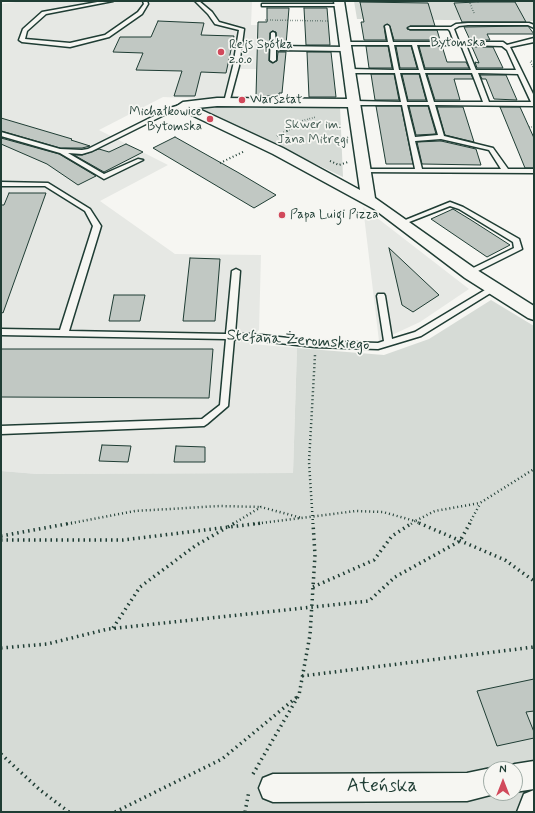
<!DOCTYPE html>
<html>
<head>
<meta charset="utf-8">
<style>
	body { margin:0 }
	#map { position:relative; width:535px; height:813px; overflow:hidden; background:#f6f6f2; font-family:Mynerve,sans-serif }
	canvas { display:block }
	.frame { position:absolute; inset:0; border:2px solid #1f3d34; pointer-events:none }
	.north { position:absolute; left:483px; top:761px; width:40px; height:40px; box-sizing:border-box; background:#f6f6f2; border:1px solid #a0aca6; border-radius:50%; rotate:0deg; font-size:11px; font-weight:700; line-height:16px; text-align:center; color:#1f3d34 }
	.north::after { content:''; display:block; margin:auto; width:14px; height:18px; background:#d1495b; clip-path:polygon(50% 0,100% 100%,50% 72%,0 100%) }
</style>
</head>
<body>
<div id="map">
<canvas width="535" height="813"></canvas>
<div class="frame"></div>
<div class="north">N</div>
</div>
<script>
const context = document.querySelector('canvas').getContext('2d');
context.lineJoin = 'round';
function paint(path, color) {
  context.fillStyle = color;
  context.fill(path, 'evenodd');
}
function shape(rows) {
  const path = new Path2D();
  for (const r of rows) {
    path.moveTo(r[0], r[1]);
    for (let i = 2; i < r.length; i += 2) path.lineTo(r[i], r[i + 1]);
  }
  return path;
}
function trace(path, color, width, dash) {
  context.strokeStyle = color;
  context.lineWidth = width;
  context.lineCap = dash ? 'butt' : 'round';
  context.setLineDash(dash || []);
  context.stroke(path);
}
function write(font, color, halo, rows, align = 'center') {
  context.font = font + ' Mynerve,sans-serif';
  context.lineWidth = 3.5;
  context.setLineDash([]);
  context.textBaseline = 'middle';
  context.strokeStyle = halo;
  context.fillStyle = color;
  for (const [text, x, y, turn = 0] of rows) {
    context.save();
    context.translate(x, y);
    context.rotate((+turn || 0) * Math.PI / 180);
    context.textAlign = isNaN(turn) ? turn : align;
    if (halo) context.strokeText(text, 0, 0);
    context.fillText(text, 0, 0);
    context.restore();
  }
}
paint(shape([
	[23,1,252,1,251,25,257,25,256,69,239,69,233,100,163,97,99,130,168,165,100,201,175,254,261,255,259,330,252,337,252,344,297,348,293,473,37,474,1,471,1,4],
	[363,207,469,289,420,322,379,341]
]), '#e6e8e4');
paint(shape([
	[354,1,534,1,534,21,357,19],
	[211,106,340,106,343,177,198,108],
	[491,300,534,326,534,812,1,812,1,471,37,474,293,473,297,348,384,355,429,339],
	[491,769,515,769,515,793,491,793]
]), '#d6dbd6');
const building = shape([
	[360,2,428,3,435,26,410,26,407,29,410,30,437,30,440,40,394,40,390,26,388,24,384,26,386,40,364,40,361,22,364,22,360,2],
	[478,2,515,2,526,22,462,22,454,3,478,2],
	[267,8,289,8,286,45,277,45,276,32,272,31,270,33,269,61,272,63,277,61,278,52,286,52,282,93,279,93,279,96,256,96,258,22,267,22,267,8],
	[304,8,327,8,330,45,306,45,304,8],
	[158,21,204,23,201,35,234,36,226,73,201,72,195,96,174,96,182,71,136,70,143,53,113,52,120,37,151,37,158,21],
	[528,26,534,34,487,34,490,40,470,40,464,27,528,26],
	[366,46,388,46,392,68,369,68,366,46],
	[396,46,411,46,417,68,400,68,396,46],
	[419,46,442,46,447,62,466,62,469,68,425,68,419,46],
	[472,47,493,47,503,68,477,68,475,62,479,63,472,47],
	[307,52,331,52,336,97,309,97,307,52],
	[371,74,394,74,399,100,375,100,371,74],
	[402,74,419,74,426,100,408,100,402,74],
	[427,74,471,74,473,79,454,79,460,100,435,100,427,74],
	[480,75,506,75,517,100,494,99,486,79,482,79,480,75],
	[376,106,401,106,413,164,386,164,376,106],
	[409,106,428,106,436,134,416,135,409,106],
	[437,107,463,107,474,142,445,135,437,107],
	[500,107,520,107,534,138,534,168,525,168,500,107],
	[1,118,72,139,71,140,90,146,82,148,60,148,1,131,1,118],
	[175,137,239,173,276,195,254,208,153,148,175,137],
	[1,138,59,154,96,176,78,185,47,164,1,144,1,138],
	[441,141,476,149,481,165,422,164,417,142,441,141],
	[126,144,143,152,104,172,74,155,82,155,99,149,109,152,126,144],
	[9,193,46,193,3,313,1,312,1,205,4,205,9,193],
	[453,209,471,220,510,245,487,257,431,219,453,209],
	[389,248,439,295,413,312,402,305,389,248],
	[190,258,220,259,215,321,183,321,190,258],
	[114,295,145,295,140,321,109,321,114,295],
	[1,349,213,349,209,398,1,397,1,349],
	[102,445,131,446,128,462,99,461,102,445],
	[176,446,205,447,205,462,174,462,176,446],
	[534,679,534,711,526,712,534,732,534,738,497,746,477,691,534,679]
]);
paint(building, '#c1c8c3');
trace(building, '#1f3d34', 1);
const service = shape([
	[103,1,113,1,46,14,27,31,25,39,70,43,105,35,138,12,144,4,143,1,147,1,148,4,142,14,109,37,70,47,22,42,19,40,23,29,42,12,103,1],
	[195,1,199,1,212,12,219,22,244,29,239,66,229,103,224,102,233,66,239,30,215,24,208,14,195,1],
	[264,4,340,4,342,5,340,6,262,6,262,4,264,4],
	[468,23,529,23,534,25,534,28,528,25,468,25,459,26,454,29,459,42,503,42,507,45,534,38,534,42,510,47,534,96,534,106,435,105,444,136,493,148,508,169,534,169,534,173,360,172,360,170,362,169,415,169,402,105,355,105,352,103,355,101,401,102,395,73,350,73,347,71,350,69,394,70,389,45,345,45,342,43,343,42,388,42,385,26,387,25,389,26,393,42,454,42,450,31,448,29,410,29,408,28,410,27,451,27,456,24,468,23],
	[394,45,412,45,419,70,399,70,394,45],
	[417,45,461,45,471,70,424,70,417,45],
	[466,45,502,46,507,50,516,70,476,70,466,45],
	[400,73,420,73,428,102,407,102,400,73],
	[425,73,472,73,483,102,434,102,425,73],
	[478,73,518,74,531,102,489,102,478,73],
	[407,105,429,105,438,135,415,137,407,105],
	[441,139,489,150,501,169,422,169,415,141,441,139],
	[273,32,275,33,276,46,346,47,349,49,346,51,276,50,276,60,273,62,270,60,271,33,273,32],
	[183,104,186,106,185,107,174,110,92,151,82,154,68,153,104,174,138,159,143,160,104,179,60,153,1,136,1,132,60,149,82,150,88,149,170,108,183,104],
	[1,182,48,183,90,209,101,226,69,331,226,334,232,271,236,269,240,271,235,334,252,334,315,341,378,343,384,341,377,296,378,294,384,294,385,296,392,339,415,332,490,287,496,287,497,289,421,336,378,349,315,347,252,340,234,339,228,406,207,424,204,426,1,434,1,426,202,419,220,405,226,339,1,335,1,329,60,330,93,226,85,211,45,186,1,186,1,182],
	[450,202,463,207,519,239,522,249,470,275,467,275,467,271,514,248,513,242,459,209,450,206,404,224,402,225,398,223,450,202]
]);
const minor = shape([
	[334,1,344,1,375,198,477,270,534,306,534,320,528,318,465,278,374,209,273,154,179,109,177,106,183,102,217,98,347,99,334,1],
	[217,106,348,107,360,190,283,148,197,108,217,106],
	[534,761,534,789,515,792,515,769,505,768,515,764,534,761],
	[491,768,493,769,491,769,491,793,498,793,467,801,273,802,263,798,259,788,263,778,273,774,467,773,491,768],
	[534,790,534,812,517,812,524,794,534,790]
]);
trace(service, '#1f3d34', 3);
trace(minor, '#1f3d34', 3);
trace(shape([
	[469,1,474,13],
	[265,20,329,21],
	[534,61,530,61,534,69],
	[301,124,307,124,309,123,308,121],
	[529,127,534,127],
	[287,131,301,124,301,121,316,117]
]), '#1f3d34', 1.5, [0.5, 2]);
trace(shape([
	[277,136,289,130],
	[330,161,339,165,348,162],
	[220,163,245,151]
]), '#1f3d34', 2, [1, 2.5]);
trace(shape([
	[67,524,135,511,220,506,261,507],
	[233,524,261,507,302,518],
	[254,524,356,511,383,512,415,521,435,511,480,503,534,469],
	[313,524,309,462,315,355],
	[411,524,415,521,421,524],
	[469,524,480,504]
]), '#1f3d34', 2.5, [1, 3]);
trace(shape([
	[419,523,505,560,534,581],
	[228,527,235,523],
	[1,536,72,523],
	[1,540,123,540,262,523],
	[313,587,374,560,392,536,412,523],
	[113,628,140,587,195,546,224,529],
	[1,648,47,644,108,629,369,601,395,577,460,541,470,523],
	[302,676,534,647],
	[1,754,40,790,69,812],
	[253,774,299,695,310,635,315,555,313,523],
	[115,812,222,759,297,697],
	[245,812,249,791]
]), '#1f3d34', 3.5, [1.5, 4]);
paint(service, '#f6f6f2');
paint(minor, '#f6f6f2');
for (const [x, y, r, color] of [
	[221,52,4,"#d1495b"],
	[242,100,4,"#d1495b"],
	[210,119,4,"#d1495b"],
	[282,215,4,"#d1495b"]
]) {
  const dot = new Path2D();
  dot.arc(x, y, r, 0, 2 * Math.PI);
  context.fillStyle = color;
  context.fill(dot);
  trace(dot, '#f6f6f2', 1.5);
}
write('13px', '#1f3d34', '#f6f6f2', [
	["Bytomska",458,43]
]);
write('13px', '#1f3d34', '#f6f6f2', [
	["Rejs Spółka",229,45],
	["z.o.o",229,60],
	["Warsztat",250,100],
	["Michałkowice",202,112,"right"],
	["Bytomska",202,127,"right"],
	["Papa Luigi Pizza",290,215]
], 'left');
write('13px', '#445d54', '#f6f6f2', [
	["Skwer im.",313,125],
	["Jana Mitręgi",313,140]
]);
write('16px', '#1f3d34', '#f6f6f2', [
	["Stefana Żeromskiego",298,341,4]
]);
write('19px', '#1f3d34', '#f6f6f2', [
	["Ateńska",382,787]
]);
</script>
</body>
</html>
